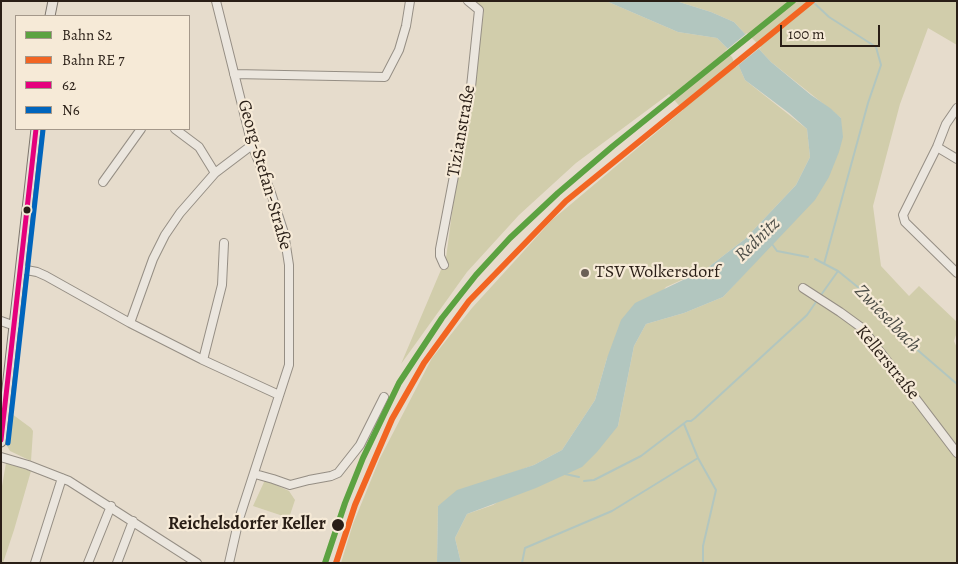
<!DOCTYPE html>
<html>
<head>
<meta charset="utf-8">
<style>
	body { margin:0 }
	#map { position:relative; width:958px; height:564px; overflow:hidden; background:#e6dccc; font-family:Alegreya,serif }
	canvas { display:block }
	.frame { position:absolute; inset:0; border:2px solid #291e16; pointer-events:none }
	.legend { position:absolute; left:15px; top:15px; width:175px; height:115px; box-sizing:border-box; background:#f6ead7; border:1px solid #a4988a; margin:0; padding:6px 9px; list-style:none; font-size:15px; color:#291e16 }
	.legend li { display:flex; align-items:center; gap:10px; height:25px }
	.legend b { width:25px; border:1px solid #a4988a }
	.scale { position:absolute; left:780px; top:25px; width:100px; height:22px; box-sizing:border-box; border:2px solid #291e16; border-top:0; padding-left:6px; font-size:15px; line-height:18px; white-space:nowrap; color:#291e16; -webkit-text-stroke:4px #f6ead7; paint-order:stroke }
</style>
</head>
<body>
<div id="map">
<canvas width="958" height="564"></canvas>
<div class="frame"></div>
<ul class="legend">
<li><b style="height:6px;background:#5ca241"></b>Bahn S2</li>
<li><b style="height:6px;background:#f26522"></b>Bahn RE 7</li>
<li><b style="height:6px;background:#e5007d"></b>62</li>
<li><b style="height:6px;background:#0065bd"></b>N6</li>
</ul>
<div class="scale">100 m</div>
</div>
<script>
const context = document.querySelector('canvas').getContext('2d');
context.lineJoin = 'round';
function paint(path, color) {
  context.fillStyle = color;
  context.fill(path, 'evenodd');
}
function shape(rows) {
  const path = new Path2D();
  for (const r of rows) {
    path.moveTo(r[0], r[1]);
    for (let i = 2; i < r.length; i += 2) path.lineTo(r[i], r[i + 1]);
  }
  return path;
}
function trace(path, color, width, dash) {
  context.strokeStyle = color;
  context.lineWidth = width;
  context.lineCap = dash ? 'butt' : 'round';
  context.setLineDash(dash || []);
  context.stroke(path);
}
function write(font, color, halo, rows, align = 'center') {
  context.font = font + ' Alegreya,serif';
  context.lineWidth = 4.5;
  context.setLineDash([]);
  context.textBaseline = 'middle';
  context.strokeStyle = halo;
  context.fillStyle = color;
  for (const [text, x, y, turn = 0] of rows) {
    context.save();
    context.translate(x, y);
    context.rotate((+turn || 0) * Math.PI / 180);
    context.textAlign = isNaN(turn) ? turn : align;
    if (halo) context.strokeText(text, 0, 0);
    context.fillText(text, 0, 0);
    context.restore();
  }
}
paint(shape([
	[471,1,606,1,678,32,717,38,734,55,745,80,807,129,810,157,796,185,745,239,706,269,666,287,607,358,595,400,562,450,534,465,503,476,438,506,437,563,341,563,353,524,380,458,432,358,472,308,552,220,683,110,669,94,576,163,519,215,467,272,401,364,446,258,458,168,473,87,484,10],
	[676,1,957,1,957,45,928,28,900,104,873,206,881,266,909,296,919,286,957,322,957,332,954,341,957,348,957,563,461,563,455,538,467,514,493,505,618,426,634,346,646,324,684,313,723,297,752,265,841,118,771,62,734,22,711,12],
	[12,414,31,428,33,431,31,461,10,451,7,446],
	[6,463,31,471,14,530,3,563,1,563,1,492],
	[265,480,289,491,295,500,289,518,253,506]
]), '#d1cdab');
paint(shape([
	[606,1,676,1,711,12,734,22,771,62,811,95,830,108,841,118,843,137,839,152,829,177,815,200,723,297,684,313,646,324,634,346,618,426,597,452,582,467,536,488,467,514,455,538,461,563,437,563,438,506,457,490,534,465,562,450,595,400,607,358,621,320,635,303,706,269,745,239,796,185,810,157,807,129,789,113,745,80,734,55,717,38,678,32]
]), '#b2c6bf');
paint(shape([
	[747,33,761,47,736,67,732,57,725,51]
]), '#e6dccc');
trace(shape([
	[812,1,829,17,876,47,881,65,868,103,824,264],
	[772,244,777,251,808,257],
	[815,259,838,271,875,301,914,347,957,384],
	[821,295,838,271],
	[684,424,698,458,716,490,703,546,703,563],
	[565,474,579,477],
	[584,481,594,480,641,456,687,421,691,421,695,418,807,315,816,302],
	[522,563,525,548,612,511,698,458]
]), '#b2c6bf', 2);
const minor = shape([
	[216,1,252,145,271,193,284,233,289,265,289,365,239,519,229,563],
	[234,74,385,77,399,50,406,26,410,1],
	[957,108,946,124,937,147,903,215,905,222,957,273],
	[175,129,199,147,215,173],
	[937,147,957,159],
	[103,182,141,129],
	[444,265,440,256,440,249,471,87,479,10,468,1],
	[21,269,37,272,46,276,130,323,203,360,279,395],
	[803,288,840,312,862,328,957,453],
	[1,321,15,326],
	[130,323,153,259,165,235,180,213,215,173,252,145],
	[203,360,222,285,224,243],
	[1,457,28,465,69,481,197,563],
	[255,474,273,479,290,485,309,480,331,476,338,473,360,445,384,397],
	[35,563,62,478],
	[88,563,111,506],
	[117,563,133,521]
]);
const major = shape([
	[50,16,53,1],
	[1,442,36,129]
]);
trace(minor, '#958e84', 10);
trace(major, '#7b746b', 11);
trace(minor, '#ebe6de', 8);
trace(major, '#e8e2d9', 9);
trace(shape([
	[1,440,36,129]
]), '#e5007d', 5);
trace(shape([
	[8,443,43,130]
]), '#0065bd', 5);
trace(shape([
	[325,563,345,503,363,458,399,383,442,318,476,275,510,238,558,193,613,146,793,1]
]), '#5ca241', 6);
trace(shape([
	[336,563,355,505,392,419,424,363,469,301,566,201,812,1]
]), '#f26522', 6);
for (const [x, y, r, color] of [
	[27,210,4.5,"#291e16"],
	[585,273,5,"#6b6056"],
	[338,525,7,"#291e16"]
]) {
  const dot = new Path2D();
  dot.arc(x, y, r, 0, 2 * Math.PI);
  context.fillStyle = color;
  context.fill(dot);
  trace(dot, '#f6ead7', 2);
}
write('18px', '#291e16', '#f6ead7', [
	["Tizianstraße",462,131,-80],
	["Georg-Stefan-Straße",264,175,74],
	["Kellerstraße",887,363,51]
]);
write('18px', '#291e16', '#f6ead7', [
	["TSV Wolkersdorf",595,273]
], 'left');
write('bold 18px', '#291e16', '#f6ead7', [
	["Reichelsdorfer Keller",326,525]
], 'right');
write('italic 19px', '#4c4d47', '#f6ead7', [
	["Rednitz",758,240,-44],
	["Zwieselbach",887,319,46]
]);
</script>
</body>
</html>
